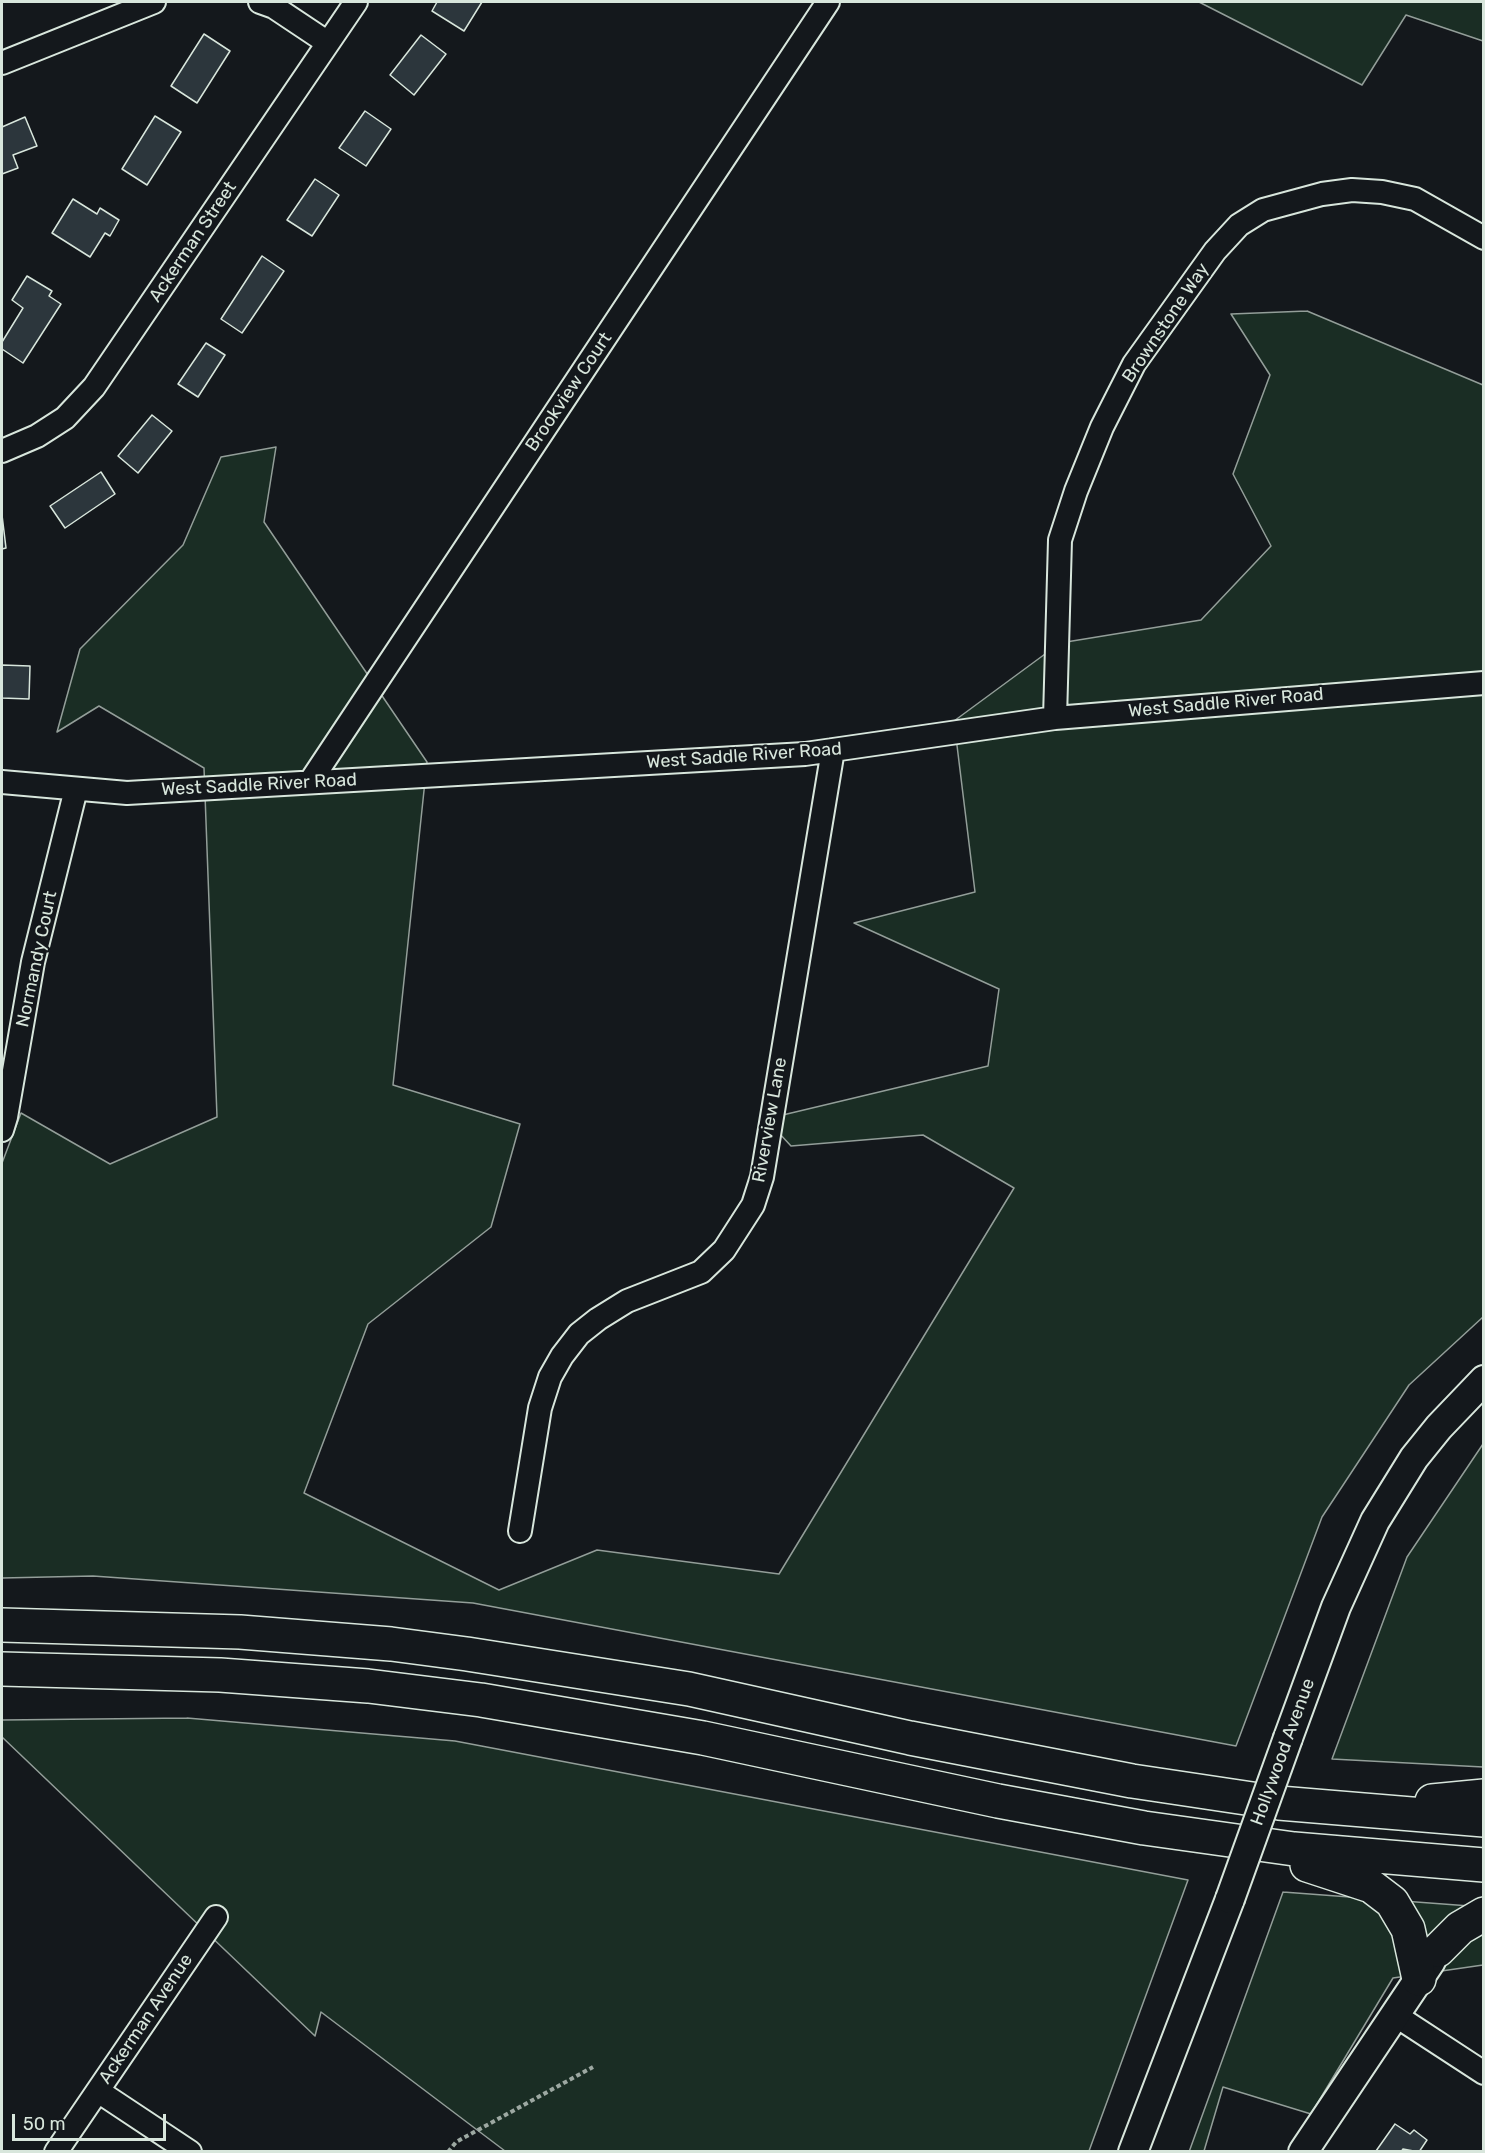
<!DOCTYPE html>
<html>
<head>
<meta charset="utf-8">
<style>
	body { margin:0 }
	#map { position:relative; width:1485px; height:2153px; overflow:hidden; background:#14181c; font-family:Rubik,sans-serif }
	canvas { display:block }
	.frame { position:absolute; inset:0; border:3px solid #d8e6dc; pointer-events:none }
	.scale { position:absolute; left:12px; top:2114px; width:154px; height:27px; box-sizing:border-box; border:3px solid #d8e6dc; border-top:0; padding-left:8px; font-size:18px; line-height:21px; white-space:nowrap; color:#d8e6dc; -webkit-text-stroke:4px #14181c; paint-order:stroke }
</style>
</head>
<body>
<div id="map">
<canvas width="1485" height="2153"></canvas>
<div class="frame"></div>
<div class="scale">50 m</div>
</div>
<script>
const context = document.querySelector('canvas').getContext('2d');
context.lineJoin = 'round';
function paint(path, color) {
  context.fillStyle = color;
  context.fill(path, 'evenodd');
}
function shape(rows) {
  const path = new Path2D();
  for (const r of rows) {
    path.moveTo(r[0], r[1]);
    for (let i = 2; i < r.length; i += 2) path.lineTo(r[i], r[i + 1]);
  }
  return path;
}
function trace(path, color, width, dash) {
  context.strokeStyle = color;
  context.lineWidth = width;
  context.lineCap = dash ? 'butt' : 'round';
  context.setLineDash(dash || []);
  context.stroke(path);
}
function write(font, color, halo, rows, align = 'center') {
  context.font = font + ' Rubik,sans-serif';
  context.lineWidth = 4.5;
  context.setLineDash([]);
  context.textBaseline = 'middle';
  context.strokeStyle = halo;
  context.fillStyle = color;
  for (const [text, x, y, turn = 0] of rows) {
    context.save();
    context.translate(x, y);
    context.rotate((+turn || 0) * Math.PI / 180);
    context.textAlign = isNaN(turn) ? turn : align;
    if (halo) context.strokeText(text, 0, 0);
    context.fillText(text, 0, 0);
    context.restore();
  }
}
const green = shape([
	[1199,2,1483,2,1483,41,1406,15,1362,85,1199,2],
	[1307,311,1483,385,1483,1317,1409,1385,1322,1517,1236,1746,473,1603,93,1576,2,1578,2,1163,21,1113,110,1164,217,1117,204,768,99,706,57,732,80,649,183,545,221,457,276,447,264,522,427,762,393,1085,520,1124,491,1227,368,1324,304,1493,499,1590,597,1550,779,1574,1014,1188,923,1135,791,1146,766,1119,988,1066,999,989,854,923,975,892,954,721,1060,643,1201,620,1271,546,1233,474,1270,375,1231,314,1307,311],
	[1483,1444,1483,1767,1332,1759,1407,1557,1483,1444],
	[187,1718,455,1741,1188,1880,1089,2151,505,2151,321,2012,315,2036,2,1737,2,1720,187,1718],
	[1283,1892,1483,1907,1483,1965,1393,1978,1311,2114,1223,2087,1204,2151,1189,2152,1283,1892]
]);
paint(green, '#1a2d24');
trace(green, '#939e99', 1.5);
const building = shape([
	[437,2,482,2,464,31,432,11,437,2],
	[204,34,230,51,197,103,171,86,204,34],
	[421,35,446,54,414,95,390,75,421,35],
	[365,111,391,129,366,166,339,148,365,111],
	[155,116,181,132,147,185,122,169,155,116],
	[25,117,37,146,13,155,18,168,2,174,2,127,25,117],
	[315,179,339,195,312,236,287,220,315,179],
	[73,199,97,214,100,208,119,220,110,236,105,233,90,257,52,233,73,199],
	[262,256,284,271,242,333,221,319,262,256],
	[27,276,52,291,49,296,61,304,23,363,2,349,2,342,23,308,12,300,27,276],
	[206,343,225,355,198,397,178,384,206,343],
	[152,415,172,431,138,473,118,456,152,415],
	[101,472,115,494,65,528,50,506,101,472],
	[2,515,6,548,2,549,2,515],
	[2,665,30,666,29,699,2,698,2,665],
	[1395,2124,1410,2134,1414,2130,1427,2140,1419,2152,1403,2149,1401,2152,1376,2151,1395,2124]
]);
paint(building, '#2c363c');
trace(building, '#d8e6dc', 1.5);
const minor = shape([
	[260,2,274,7,328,43],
	[2,63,154,2],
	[2,451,37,436,65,418,94,387,356,2],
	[1055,718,1060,540,1076,491,1102,427,1134,364,1215,251,1239,225,1263,210,1322,194,1352,190,1382,192,1415,199,1484,238],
	[2,782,127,793,805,754,1055,718,1484,683],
	[310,782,828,2],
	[2,1130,6,1117,33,962,76,789],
	[520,1531,540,1408,550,1377,562,1356,579,1334,598,1319,627,1301,701,1272,724,1250,753,1205,762,1177,833,750],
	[1395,2015,1484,2073],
	[98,2091,190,2152],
	[56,2152,216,1917]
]);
const major = shape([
	[1288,1738,1336,1607,1375,1521,1414,1458,1439,1427,1484,1380],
	[1133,2152,1230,1899],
	[1303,2152,1431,1961]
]);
const highway = shape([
	[2,1625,240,1632,391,1644,467,1654,689,1689,910,1738,1132,1781,1279,1803,1484,1820],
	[2,1669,220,1675,368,1686,481,1700,703,1738,998,1801,1144,1828,1294,1849,1484,1865],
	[1432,1801,1484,1796],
	[1307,1865,1371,1886,1392,1902,1408,1929,1419,1979],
	[1438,1950,1460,1928,1484,1914]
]);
trace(minor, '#d8e6dc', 26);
trace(major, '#d8e6dc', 32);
trace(highway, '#d8e6dc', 36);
trace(shape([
	[448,2152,456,2142,593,2067]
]), '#9da8a2', 4, [4.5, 3]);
trace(minor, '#14181c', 22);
trace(major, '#14181c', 28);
trace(highway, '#14181c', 33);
const majorBridge = shape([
	[1230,1899,1288,1738]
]);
trace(majorBridge, '#d8e6dc', 32, []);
trace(majorBridge, '#14181c', 28);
write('18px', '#d8e6dc', '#14181c', [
	["Ackerman Street",193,242,-56],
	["Brownstone Way",1166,323,-56],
	["Brookview Court",569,392,-56],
	["West Saddle River Road",1226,703,-5],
	["West Saddle River Road",744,756,-4],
	["West Saddle River Road",259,785,-3],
	["Normandy Court",37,959,-78],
	["Riverview Lane",770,1120,-80],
	["Hollywood Avenue",1283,1752,-70],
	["Ackerman Avenue",146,2019,-56]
]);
</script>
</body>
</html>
